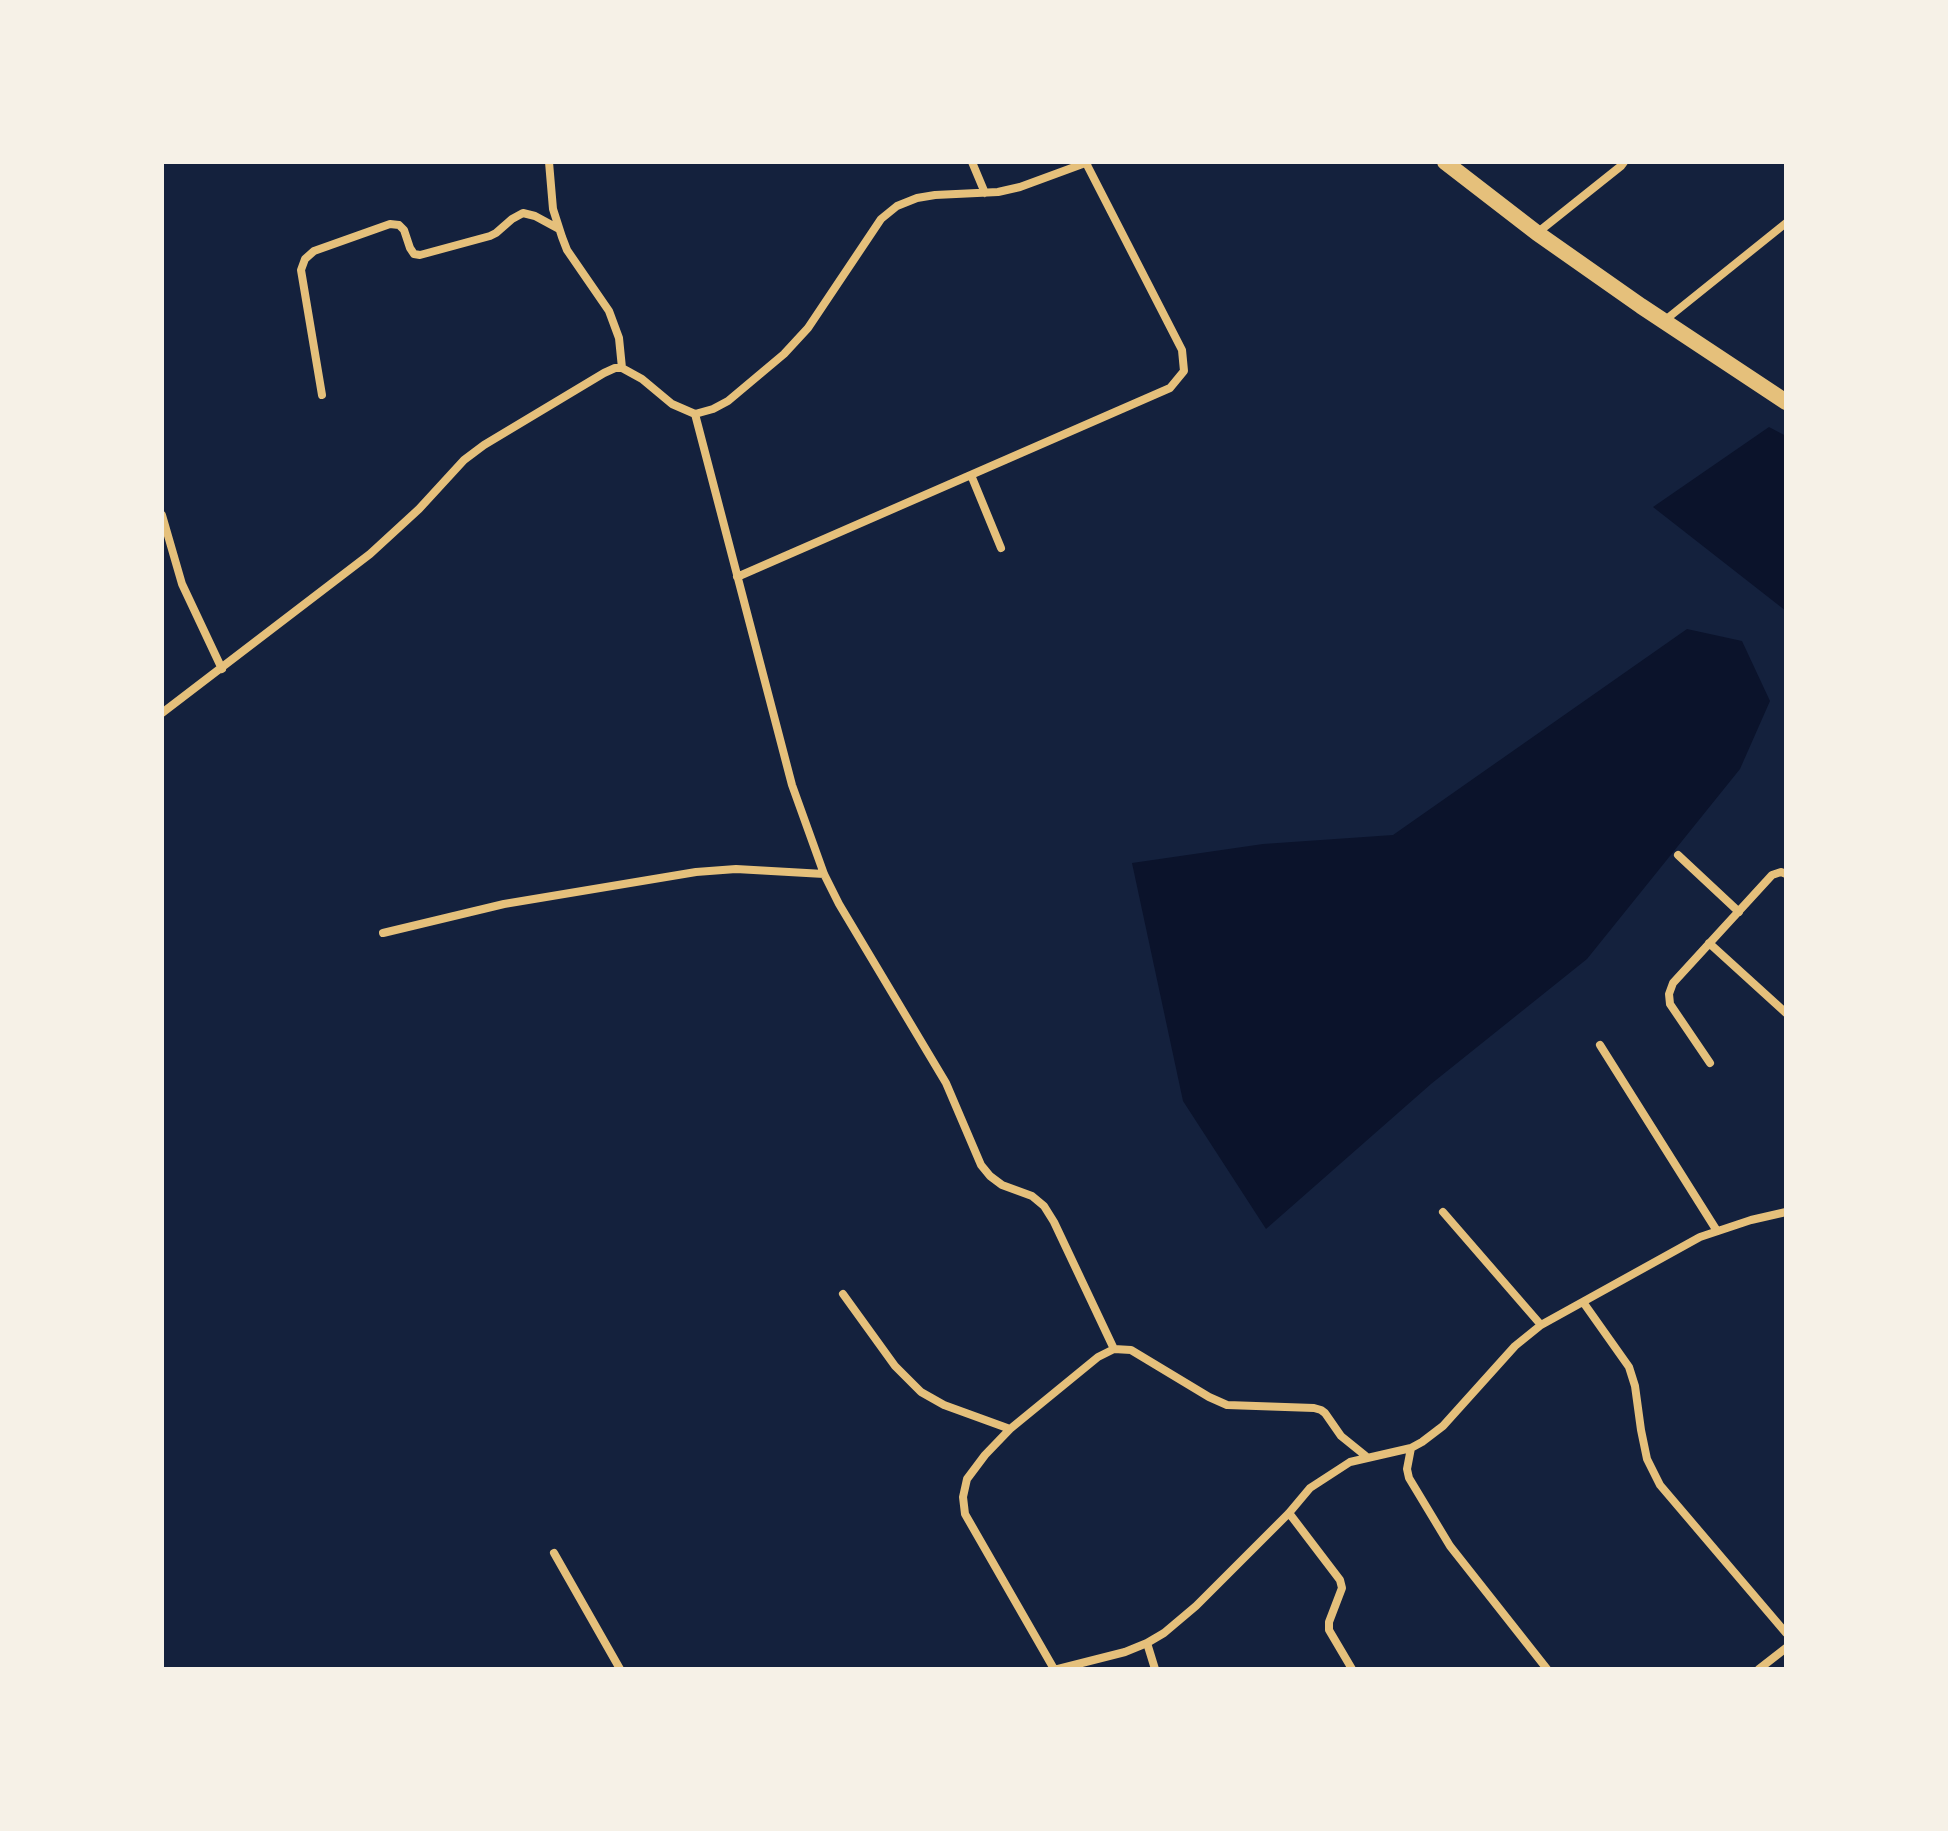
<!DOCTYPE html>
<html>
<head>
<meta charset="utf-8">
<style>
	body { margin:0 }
	#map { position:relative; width:1948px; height:1831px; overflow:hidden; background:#14213d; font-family:"DM Sans",sans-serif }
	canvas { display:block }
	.frame { position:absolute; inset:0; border:164px solid #f6f1e7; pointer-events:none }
</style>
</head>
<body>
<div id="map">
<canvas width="1948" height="1831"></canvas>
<div class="frame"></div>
</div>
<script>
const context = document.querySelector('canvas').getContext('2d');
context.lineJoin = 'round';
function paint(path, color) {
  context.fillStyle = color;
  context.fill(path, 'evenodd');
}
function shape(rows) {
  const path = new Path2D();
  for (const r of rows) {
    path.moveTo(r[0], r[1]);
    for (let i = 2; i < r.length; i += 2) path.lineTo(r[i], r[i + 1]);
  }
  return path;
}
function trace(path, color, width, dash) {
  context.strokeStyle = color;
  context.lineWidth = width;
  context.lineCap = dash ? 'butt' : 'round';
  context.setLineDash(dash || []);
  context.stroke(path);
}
paint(shape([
	[1769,427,1786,436,1786,611,1653,507],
	[1687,629,1742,641,1770,701,1740,769,1587,959,1431,1084,1266,1229,1183,1101,1132,863,1263,844,1393,835]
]), '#0b132b');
trace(shape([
	[549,162,553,209,562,237,567,250,609,311,619,338,622,368],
	[972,162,985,193],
	[1537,233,1621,166,1624,162],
	[1664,321,1786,223],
	[322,395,301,270,305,259,314,251,390,224,399,225,404,230,410,248,414,254,420,255,490,236,496,233,512,219,523,213,535,216,559,229],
	[695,414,792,785,824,874,839,904,946,1083,981,1165,990,1176,1002,1185,1032,1196,1044,1206,1054,1222,1114,1349],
	[971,475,1001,548],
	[162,515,182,584,222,669],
	[737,577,1170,388,1184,371,1182,350,1086,163],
	[162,713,370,554,419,509,464,460,484,445,604,373,615,368,622,368,642,379,672,404,695,414,713,409,728,401,784,354,808,328,881,219,897,206,917,198,935,195,998,192,1020,187,1088,162],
	[1678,855,1739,912],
	[383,933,504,904,696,872,736,869,824,874],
	[1709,943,1786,1013],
	[1600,1045,1717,1231],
	[1710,1063,1670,1004,1669,994,1673,983,1772,875,1781,872,1786,874],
	[1443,1212,1541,1325],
	[843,1294,895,1366,921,1392,944,1405,1010,1429],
	[1583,1302,1629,1367,1635,1386,1641,1430,1647,1459,1660,1485,1786,1633],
	[1411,1448,1407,1469,1409,1478,1450,1546,1547,1669],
	[1289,1513,1340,1580,1342,1588,1329,1622,1329,1630,1352,1669],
	[554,1553,620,1669],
	[1147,1643,1155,1669],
	[1054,1669,965,1514,963,1497,967,1479,985,1455,1010,1429,1098,1357,1114,1349,1131,1350,1209,1397,1227,1405,1314,1408,1321,1410,1325,1413,1341,1436,1367,1457],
	[1058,1669,1125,1652,1147,1643,1164,1633,1196,1606,1289,1513,1310,1488,1350,1462,1411,1448,1422,1442,1443,1426,1515,1346,1541,1325,1700,1237,1751,1220,1786,1212],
	[1759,1669,1786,1648]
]), '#e5c07b', 8);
trace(shape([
	[1445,162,1537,233,1641,306,1786,402]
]), '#e5c07b', 16);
</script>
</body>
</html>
